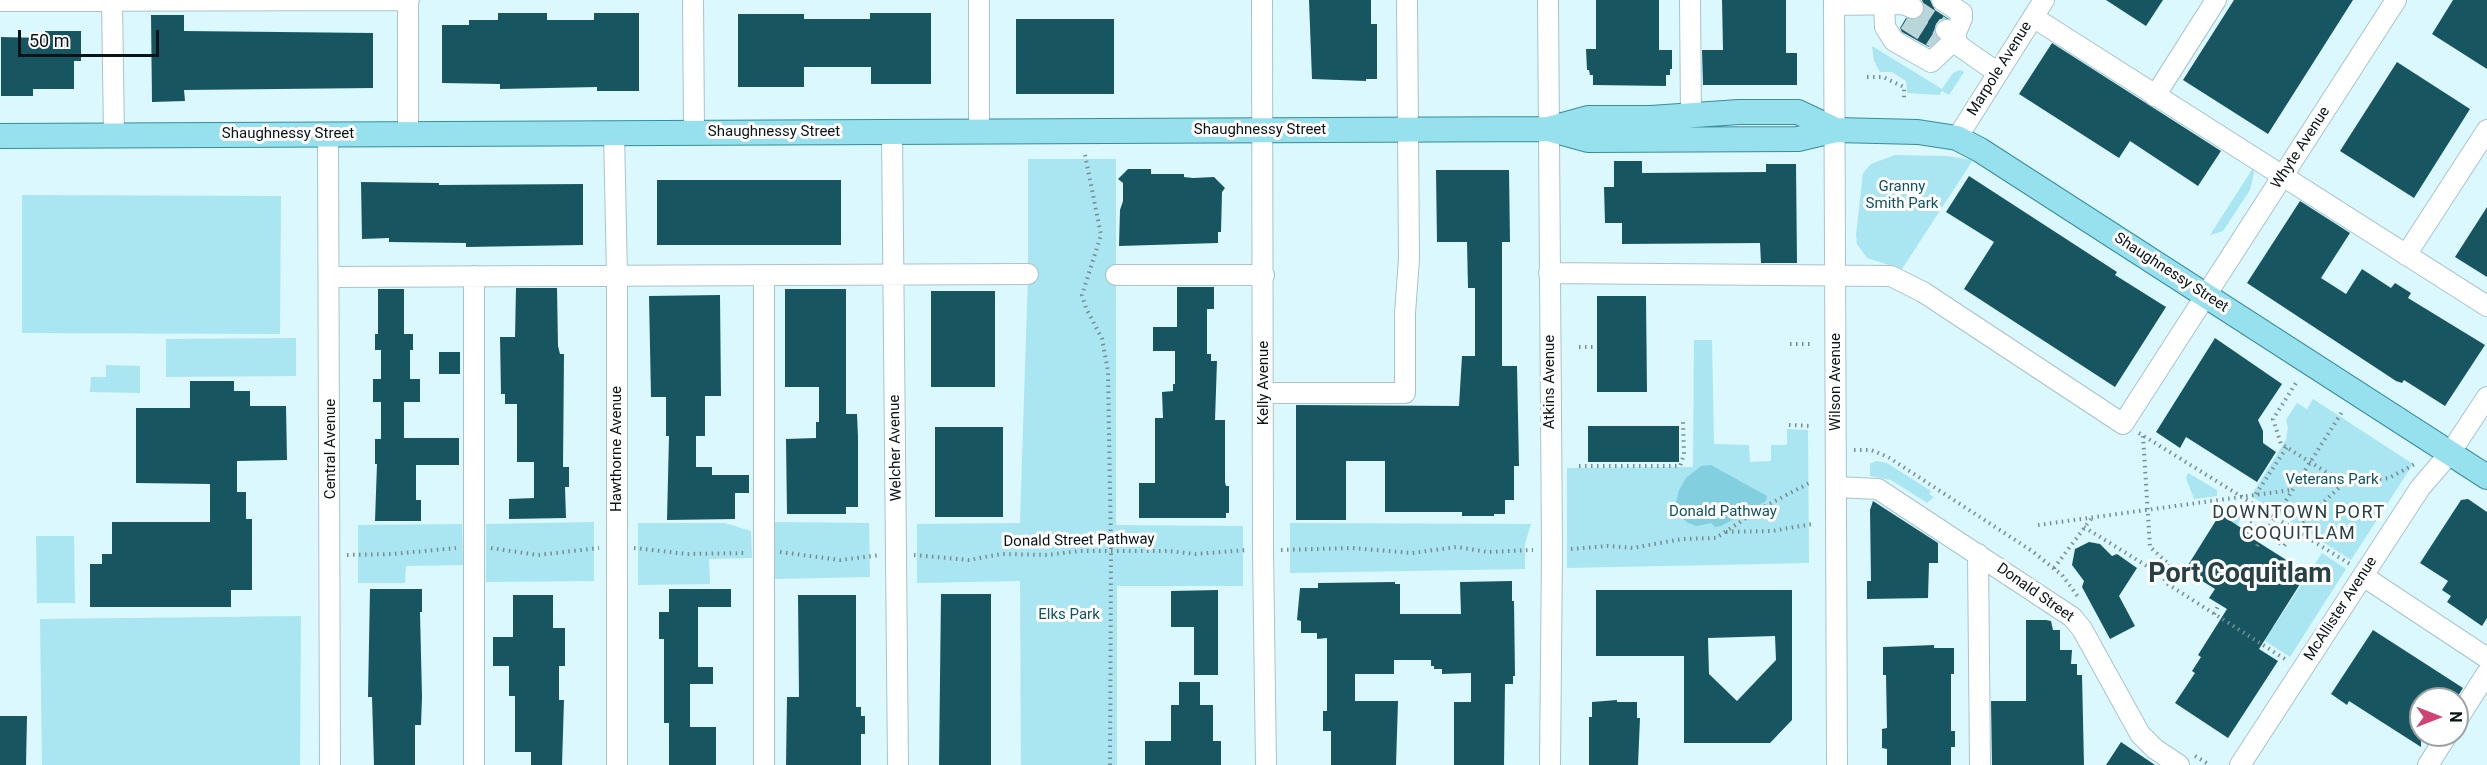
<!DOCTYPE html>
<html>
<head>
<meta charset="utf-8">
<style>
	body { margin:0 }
	#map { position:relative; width:2487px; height:765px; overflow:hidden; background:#daf8fe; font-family:Roboto,sans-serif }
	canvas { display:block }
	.north { position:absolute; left:2409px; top:687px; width:60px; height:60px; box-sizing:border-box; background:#fff; border:2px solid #9da1a2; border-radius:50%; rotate:90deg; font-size:16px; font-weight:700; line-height:24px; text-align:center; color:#0a1416 }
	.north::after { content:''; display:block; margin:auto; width:21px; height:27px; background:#cf4376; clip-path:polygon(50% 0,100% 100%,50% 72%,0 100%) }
	.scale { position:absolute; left:18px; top:30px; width:141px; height:27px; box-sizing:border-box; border:3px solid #0a1416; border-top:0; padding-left:8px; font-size:18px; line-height:21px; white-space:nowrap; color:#0a1416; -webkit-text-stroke:4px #fff; paint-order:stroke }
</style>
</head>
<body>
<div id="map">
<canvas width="2487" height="765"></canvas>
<div class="north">N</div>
<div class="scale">50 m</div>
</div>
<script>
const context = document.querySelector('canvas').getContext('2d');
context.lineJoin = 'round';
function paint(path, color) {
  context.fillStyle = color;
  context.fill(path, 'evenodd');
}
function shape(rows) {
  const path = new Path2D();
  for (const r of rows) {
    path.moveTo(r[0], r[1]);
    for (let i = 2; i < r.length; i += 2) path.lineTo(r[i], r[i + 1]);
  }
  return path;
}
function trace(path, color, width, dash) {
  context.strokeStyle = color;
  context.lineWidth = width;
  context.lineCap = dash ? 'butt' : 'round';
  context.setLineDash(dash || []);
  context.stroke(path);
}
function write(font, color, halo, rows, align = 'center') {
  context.font = font + ' Roboto,sans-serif';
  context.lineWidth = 6;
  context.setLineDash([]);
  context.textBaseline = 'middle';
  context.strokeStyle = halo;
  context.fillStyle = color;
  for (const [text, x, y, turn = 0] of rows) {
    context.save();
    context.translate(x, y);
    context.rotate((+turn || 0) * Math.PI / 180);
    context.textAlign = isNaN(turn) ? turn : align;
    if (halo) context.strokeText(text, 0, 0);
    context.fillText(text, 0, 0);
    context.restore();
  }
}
paint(shape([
	[1872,46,1942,89,1953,73,1960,70,1964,72,1949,95,1942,91,1939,95,1907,93,1906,81,1892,72,1880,72,1874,61],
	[1895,155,1946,156,1973,160,1902,269,1867,258,1857,244,1856,235,1863,173,1871,164],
	[1028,159,1116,159,1116,525,1243,526,1243,586,1117,586,1117,765,1021,765,1020,581,917,583,917,524,1020,523,1028,274],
	[2253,168,2254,173,2250,190,2223,231,2210,235],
	[22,195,281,196,280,334,22,333],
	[296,338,296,376,166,377,166,339],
	[1694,340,1712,340,1714,444,1749,445,1750,462,1771,461,1771,445,1787,445,1787,429,1808,430,1809,563,1567,568,1567,468,1693,467],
	[106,365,140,366,140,393,90,392,91,377,106,377],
	[2313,399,2413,464,2351,560,2251,496,2286,440,2288,428,2286,420,2297,403,2307,409],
	[1876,461,1887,463,1931,491,1929,494,1934,497,1927,503,1891,480,1870,476,1870,464],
	[2188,473,2217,490,2217,496,2194,499,2186,478],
	[2243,503,2248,506,2237,525,2218,513,2224,505],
	[594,522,594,581,486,582,486,524],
	[773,522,869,523,870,577,773,579],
	[638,523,725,523,751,531,752,558,709,559,710,584,638,585],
	[1290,523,1531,524,1525,544,1525,569,1290,573],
	[462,524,463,565,406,566,405,583,358,583,358,525],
	[36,536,74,536,75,603,37,603],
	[2322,553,2346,569,2290,657,2239,624,2247,612,2273,628],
	[301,616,300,765,42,765,40,619]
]), '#aae5f2');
paint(shape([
	[1711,465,1767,496,1766,501,1721,526,1715,527,1711,523,1697,526,1688,523,1680,516,1676,502,1679,490,1686,478,1701,466]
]), '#81cfdf');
paint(shape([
	[1309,0,1371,0,1371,24,1377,24,1377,79,1366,79,1366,81,1312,79],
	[1596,0,1659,0,1659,50,1672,50,1672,69,1670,69,1670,75,1666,75,1666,86,1593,85,1593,75,1590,75,1589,70,1587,70,1586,49,1596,49],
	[1722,0,1786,0,1786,53,1797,53,1797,85,1703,85,1702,50,1723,50],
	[1922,0,1930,0,1935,10,1949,19,1940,19,1936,24,1934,31,1938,39,1929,47,1902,32,1900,28,1906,18,1914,20,1921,17,1925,7],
	[2106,0,2163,0,2146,26],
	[2234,0,2353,0,2268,134,2183,80],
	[2453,0,2487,0,2487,69,2432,34],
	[498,13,547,13,547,20,594,20,594,13,639,13,639,91,597,91,597,87,500,89,500,84,442,83,442,25,469,25,469,20,498,20],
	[870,13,931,13,931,84,871,84,871,67,804,67,804,87,738,87,738,14,804,14,804,19,870,19],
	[151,15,184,15,184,31,373,33,373,88,184,90,185,101,152,102],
	[1016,19,1114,19,1114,94,1016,94],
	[45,31,81,31,81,61,74,61,74,89,33,89,33,96,1,96,1,37,45,38],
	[2052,43,2221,151,2198,186,2130,141,2119,158,2019,94],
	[2397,62,2470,109,2414,198,2340,151],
	[1614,161,1642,161,1642,173,1766,172,1766,164,1796,164,1797,263,1761,263,1760,243,1622,244,1622,223,1605,223,1604,187,1614,187],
	[1128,169,1151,169,1151,174,1184,174,1184,177,1193,178,1214,177,1225,188,1222,192,1221,232,1218,232,1218,243,1119,246,1120,210,1123,201,1123,183,1118,179],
	[1436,170,1509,170,1510,242,1502,242,1502,366,1517,366,1519,466,1514,466,1514,500,1505,500,1505,514,1494,514,1494,516,1462,516,1462,512,1385,512,1385,461,1346,461,1346,520,1296,520,1296,405,1459,406,1462,356,1475,356,1475,288,1468,288,1467,242,1437,242],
	[1969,176,2117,272,2115,275,2166,307,2115,387,1964,289,1994,242,1946,212],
	[657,180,841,180,841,245,657,245],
	[361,182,439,183,439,185,583,184,583,245,466,247,466,243,389,242,389,238,362,239],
	[2300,201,2350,233,2321,278,2346,294,2362,269,2391,288,2395,283,2411,293,2408,298,2485,345,2445,406,2404,380,2402,383,2396,381,2247,283],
	[2487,207,2487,277,2455,257],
	[1177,287,1214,287,1214,309,1207,309,1207,354,1211,354,1211,361,1217,361,1215,420,1225,420,1225,482,1226,486,1229,486,1229,513,1226,513,1226,518,1139,518,1139,483,1155,483,1155,418,1163,418,1162,392,1173,391,1173,384,1175,384,1175,351,1153,351,1153,327,1177,327],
	[516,288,557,288,558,346,560,354,564,354,563,467,569,467,569,487,565,487,566,518,509,519,509,499,534,498,534,462,517,462,517,404,505,404,505,394,501,394,500,337,515,337],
	[378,289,404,289,404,334,413,334,413,350,410,350,410,379,420,379,420,402,404,402,404,438,459,438,459,465,416,465,416,500,421,500,421,521,375,521,377,464,375,464,375,439,381,439,381,402,373,402,373,379,381,379,381,350,375,350,375,334,378,334],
	[785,289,846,289,846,414,857,414,858,437,858,507,846,507,846,514,787,514,786,439,816,438,816,422,819,422,819,387,785,387],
	[931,291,995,291,995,387,931,387],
	[720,295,721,396,705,396,705,436,696,436,696,467,712,467,712,475,749,475,749,493,735,493,735,519,667,520,669,436,666,436,666,397,651,397,649,296],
	[1597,296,1646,296,1647,392,1597,392],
	[2215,338,2282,384,2258,420,2263,431,2263,443,2276,452,2257,482,2186,437,2180,448,2156,432],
	[439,352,460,352,460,374,439,374],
	[190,381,234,381,234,391,250,391,250,406,286,406,287,460,237,461,237,492,246,492,246,519,252,519,252,590,231,590,231,607,90,607,90,564,102,564,102,554,112,554,112,522,210,522,210,484,136,483,136,408,190,408],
	[1588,426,1679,426,1679,462,1588,462],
	[935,427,1003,427,1003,517,935,517],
	[2468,499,2487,512,2487,618,2482,626,2447,602,2451,596,2442,590,2448,581,2420,563,2461,500],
	[1873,501,1938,543,1938,563,1929,563,1928,598,1867,599,1867,581,1871,581,1870,510],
	[2220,514,2252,535,2250,537,2307,573,2259,649,2278,661,2228,738,2175,703,2195,673,2192,671,2201,657,2198,655,2227,609,2209,598,2215,589,2185,570],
	[2089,542,2100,544,2112,556,2117,554,2137,568,2119,596,2135,626,2110,639,2082,587,2084,581,2072,565,2075,549],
	[1512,581,1512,601,1514,601,1515,676,1513,676,1513,684,1505,684,1504,765,1454,765,1454,702,1471,702,1471,673,1442,674,1442,669,1434,669,1434,666,1431,666,1431,660,1394,660,1394,674,1355,674,1355,701,1398,701,1396,765,1331,765,1331,731,1323,731,1323,711,1327,711,1327,638,1317,639,1317,633,1301,633,1301,621,1297,620,1300,588,1318,588,1318,583,1395,582,1395,584,1400,584,1400,614,1461,614,1460,582],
	[370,589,422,589,422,612,420,612,422,697,421,725,415,725,415,765,374,765,372,697,368,697],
	[669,589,731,589,731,607,698,607,698,667,713,667,713,684,690,684,690,727,716,727,716,765,669,765,669,723,664,723,664,639,659,639,659,612,669,612],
	[1218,590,1218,675,1194,675,1194,627,1171,627,1171,591],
	[1596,590,1792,590,1792,720,1770,743,1684,743,1684,656,1596,656],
	[1775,636,1776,660,1737,701,1709,674,1708,638],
	[941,594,991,594,991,765,939,765],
	[513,595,553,595,553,628,565,628,565,666,559,666,559,700,564,700,562,765,531,765,531,752,515,752,515,696,509,696,509,666,493,666,493,637,513,637],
	[798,595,856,595,856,707,861,707,861,716,865,716,865,734,861,734,861,765,786,765,787,697,799,697],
	[2026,620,2046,620,2051,621,2053,630,2060,630,2060,650,2072,650,2071,664,2077,664,2077,675,2082,675,2084,765,1992,765,1991,701,2026,701],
	[2373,630,2463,688,2456,699,2421,699,2421,747,2349,701,2347,705,2331,694],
	[1934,645,1934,648,1954,648,1954,674,1951,674,1951,731,1955,731,1955,747,1951,747,1951,765,1887,765,1887,749,1882,748,1882,729,1887,728,1886,675,1883,675,1883,647],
	[1179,682,1200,682,1200,705,1213,705,1213,741,1221,741,1221,765,1145,765,1145,741,1171,741,1171,705,1179,705],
	[1617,700,1617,702,1637,702,1637,718,1640,718,1638,765,1589,765,1589,717,1592,717,1592,702],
	[0,716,27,716,26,765,0,765],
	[2121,742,2155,765,2106,765]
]), '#175661');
trace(shape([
	[1913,8,1946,30],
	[1906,20,1939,41]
]), '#bbd6db', 20, [20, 10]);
const minor = shape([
	[112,0,114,135],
	[693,0,694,132],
	[979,0,979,131],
	[1262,0,1263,550,1266,765],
	[1548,0,1552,550,1550,765],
	[1690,0,1691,115],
	[1834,0,1837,765],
	[1942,0,1962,13,1962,18,1955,35],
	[0,1,409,0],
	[1884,4,1885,27,1894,41,1931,62,1947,47],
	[1834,5,1903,4,1913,8],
	[2033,17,2487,306],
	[1946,30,1955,35,1958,45,1998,73],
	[2155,96,2216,0],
	[892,132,898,765],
	[614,133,617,276,617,765],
	[328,134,330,765],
	[408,134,408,0],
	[1957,138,2044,0],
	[2406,255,2487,130],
	[1549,273,1891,276,1923,292,2123,424,2396,0],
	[1116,275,1264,275],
	[474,276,474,765],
	[329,277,1028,274],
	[1264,393,1405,393,1405,313,1409,259,1407,0],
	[1836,487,1878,489,2072,617,2082,629,2140,734,2155,749,2179,765],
	[1978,554,1980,765],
	[2363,576,2487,658],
	[2457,720,2487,673],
	[764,765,764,275],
	[2240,765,2420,488,2450,453,2487,397],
	[2428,765,2447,735]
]);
const major = shape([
	[1548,129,1588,140,1798,139,1836,130,1918,132,1957,138,1980,150,2487,477],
	[0,136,1548,129,1588,118,1651,118,1739,112,1798,112,1836,130]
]);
trace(minor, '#a7c4ca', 22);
trace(major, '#388c9c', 26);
trace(shape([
	[1867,77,1883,77,1904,87,1904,98],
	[1085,155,1101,235,1082,295,1086,308,1102,339,1108,371,1111,552,1110,765],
	[1790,344,1810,344],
	[1579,347,1597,347],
	[1789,425,1811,426],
	[2139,433,2350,564],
	[2143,436,2150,547,2170,565,2163,576],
	[1854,450,1871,450,1888,457,2032,551,2062,575,2079,598],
	[1579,466,1680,466,1684,455,1683,421],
	[2344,483,2389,478,2415,464],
	[2256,494,2287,447],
	[2255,504,2245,519,2284,546,2295,529,2344,483,2281,444,2273,419,2296,383],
	[2038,525,2291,490],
	[2084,527,2163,576,2166,583,2288,661],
	[1726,532,1772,531,1812,524],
	[2257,546,2342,412],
	[491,548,538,555,599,548],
	[634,548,687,554,746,553],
	[1571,549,1608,546,1633,548,1682,539,1716,538,1758,510,1811,482],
	[1281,550,1352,548,1412,553,1457,547,1488,552,1533,550],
	[780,552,840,560,880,555],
	[347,555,393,554,456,548],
	[914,555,969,560,1001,554,1047,555,1080,551,1169,551,1195,554,1247,550],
	[2054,568,2091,519],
	[2214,614,2219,604],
	[2195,756,2210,765]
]), '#788d91', 4, [1.5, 4.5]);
trace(minor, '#fff', 20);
trace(major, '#97e1ef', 24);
write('15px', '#0a1416', '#fff', [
	["Marpole Avenue",2000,69,-58],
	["Shaughnessy Street",1260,130],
	["Shaughnessy Street",774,132],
	["Shaughnessy Street",288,134],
	["Whyte Avenue",2301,148,-57],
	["Shaughnessy Street",2171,273,33],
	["Atkins Avenue",1550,382,-90],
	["Wilson Avenue",1836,382,-90],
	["Kelly Avenue",1264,383,-90],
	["Welcher Avenue",896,448,-91],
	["Central Avenue",331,449,-90],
	["Hawthorne Avenue",617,449,-90],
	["Donald Street Pathway",1079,541,-1],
	["Donald Street",2035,593,35],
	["McAllister Avenue",2341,609,-57]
]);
write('15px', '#0e535f', '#fff', [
	["Granny",1902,187],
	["Smith Park",1902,204],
	["Veterans Park",2332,480],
	["Donald Pathway",1723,512],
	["Elks Park",1069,615]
]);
context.letterSpacing = '1.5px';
write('18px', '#284146', '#fff', [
	["DOWNTOWN PORT",2299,513],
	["COQUITLAM",2299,534]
]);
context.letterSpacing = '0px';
write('bold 27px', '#284146', '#fff', [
	["Port Coquitlam",2240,575]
]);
</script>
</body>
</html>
